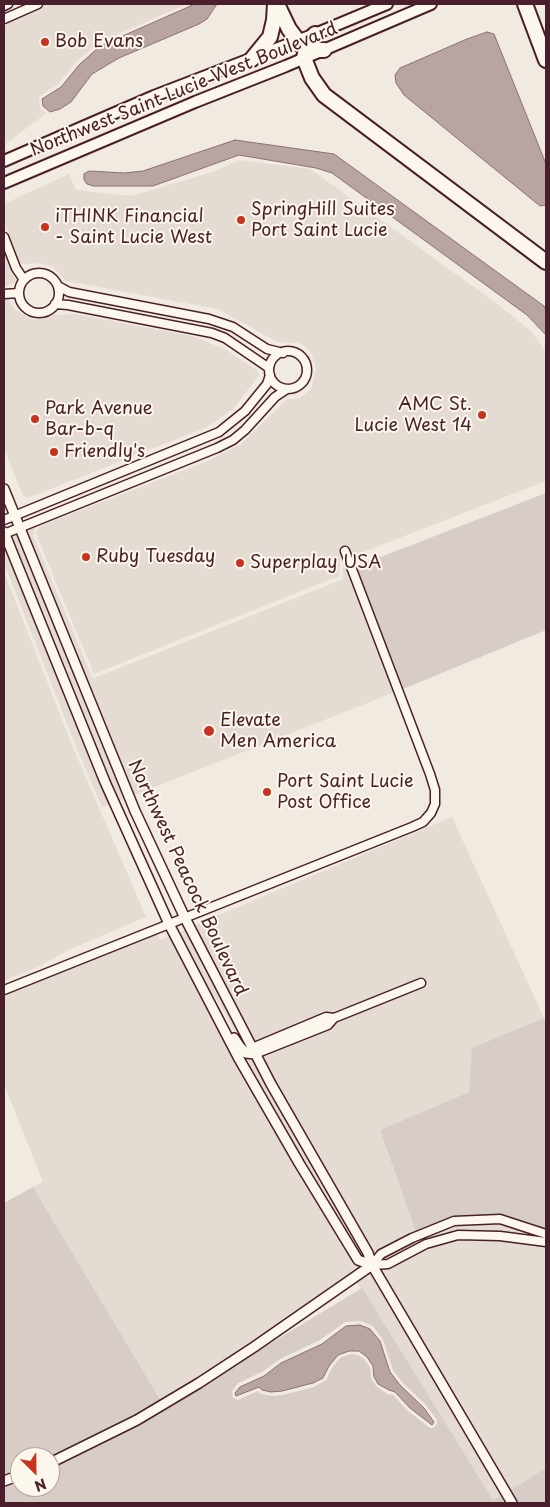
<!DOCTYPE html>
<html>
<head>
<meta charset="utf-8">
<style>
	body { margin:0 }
	#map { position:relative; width:550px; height:1507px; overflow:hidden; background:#f0eae0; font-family:"Playpen Sans",sans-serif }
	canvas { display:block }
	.frame { position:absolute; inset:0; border:5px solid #4a1f2b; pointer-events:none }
	.north { position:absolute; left:10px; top:1447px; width:50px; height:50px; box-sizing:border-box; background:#fbf7ec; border:1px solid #b4a19f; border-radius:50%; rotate:157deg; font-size:14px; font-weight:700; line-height:20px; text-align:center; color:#4a1f2b }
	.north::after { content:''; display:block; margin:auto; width:18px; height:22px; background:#c8321e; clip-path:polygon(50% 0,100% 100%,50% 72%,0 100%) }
</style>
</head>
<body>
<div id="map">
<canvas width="550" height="1507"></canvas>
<div class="frame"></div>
<div class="north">N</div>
</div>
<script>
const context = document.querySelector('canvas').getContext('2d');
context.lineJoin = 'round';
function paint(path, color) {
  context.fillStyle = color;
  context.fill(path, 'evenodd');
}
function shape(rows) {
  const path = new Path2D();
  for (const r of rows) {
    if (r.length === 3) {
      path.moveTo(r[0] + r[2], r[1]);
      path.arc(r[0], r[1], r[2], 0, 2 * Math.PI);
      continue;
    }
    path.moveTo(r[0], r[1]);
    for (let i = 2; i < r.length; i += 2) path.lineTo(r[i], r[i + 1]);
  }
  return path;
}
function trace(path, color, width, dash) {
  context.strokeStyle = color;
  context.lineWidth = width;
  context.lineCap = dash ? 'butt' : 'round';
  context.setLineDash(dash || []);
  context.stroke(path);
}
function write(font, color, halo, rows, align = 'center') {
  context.font = font + ' "Playpen Sans",sans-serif';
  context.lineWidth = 4;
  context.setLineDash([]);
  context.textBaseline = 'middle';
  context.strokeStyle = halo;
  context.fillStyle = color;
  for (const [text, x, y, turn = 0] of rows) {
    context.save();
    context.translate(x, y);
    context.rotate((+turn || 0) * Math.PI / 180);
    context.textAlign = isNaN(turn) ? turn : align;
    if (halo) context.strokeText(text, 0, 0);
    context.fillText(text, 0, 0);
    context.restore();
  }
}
paint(shape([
	[45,4,187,4,98,43,76,62,58,84,39,97,40,108,46,113,44,115,4,145,4,23,38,9],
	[239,160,310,169,496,303,532,332,546,352,546,481,340,561,339,576,94,674,36,534,40,526,208,461,241,444,287,399,300,398,311,389,316,368,312,355,307,348,299,343,277,342,218,309,66,281,53,267,41,263,24,264,20,263,4,221,4,204,69,174,76,190,131,196,213,172],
	[4,251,16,282,4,287],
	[4,298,8,299,14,309,33,320,55,315,75,314,196,337,226,350,257,370,259,375,234,408,207,427,30,497,23,496,4,448],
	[36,525,33,535,92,677,94,678,341,580,343,578,343,564,346,563,395,692,132,796,24,530],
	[18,533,126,798,118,801,9,536],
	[4,542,68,701,111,804,102,807,75,744,4,563],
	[4,572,72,745,146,917,68,950,40,966,4,981],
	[452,817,544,1018,473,1048,469,1092,380,1130,416,1232,379,1251,373,1258,260,1056,330,1029,338,1021,425,985,423,978,335,1013,325,1014,253,1043,193,926],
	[187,929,235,1026,248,1049,242,1045,218,1001,207,990,178,933],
	[156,933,160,940,171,936,364,1266,252,1344,161,1401,33,1187,43,1182,4,1084,4,995],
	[240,1052,253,1058,366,1259,360,1256,302,1161],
	[500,1223,546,1238,500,1232,457,1231,425,1240,386,1260,381,1261,413,1241,454,1225],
	[459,1239,500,1240,546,1246,546,1468,509,1491,378,1269,390,1268,427,1247],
	[371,1271,503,1494,493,1500,356,1281]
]), '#e4dbd2');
paint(shape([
	[546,493,546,630,403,689,355,567],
	[544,1018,546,1023,546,1230,500,1215,453,1217,416,1232,380,1130,469,1092,472,1048],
	[33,1187,161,1401,135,1416,50,1459,50,1457,20,1457,20,1471,4,1478,4,1203],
	[362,1288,493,1500,503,1494,508,1503,4,1503,4,1487,20,1480,20,1487,50,1487,50,1468,139,1423],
	[361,1321,373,1326,383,1340,393,1370,402,1382,426,1405,437,1420,437,1424,434,1428,430,1428,408,1411,393,1395,387,1394,376,1386,371,1378,370,1367,364,1359,358,1355,350,1354,340,1358,332,1368,326,1380,314,1387,283,1395,272,1396,261,1394,258,1391,238,1400,233,1398,232,1391,238,1383,262,1372,280,1359,320,1340,345,1322],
	[546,1468,546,1503,516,1503,509,1491]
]), '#d8ccc6');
const water = shape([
	[195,4,217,4,207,19,199,24,119,58,92,74,71,102,60,109,50,112,43,106,42,99,61,87,79,65,100,46,195,4],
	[487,32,494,34,546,164,546,205,540,206,404,95,396,83,395,75,400,68,467,39,487,32],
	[235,140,334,154,544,306,546,310,546,335,527,315,332,173,316,168,239,155,153,186,93,186,87,184,84,180,84,174,89,171,124,173,143,171,235,140],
	[360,1325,370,1329,380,1341,390,1372,400,1385,424,1408,434,1422,432,1425,410,1408,395,1392,389,1390,378,1384,374,1377,373,1366,367,1357,359,1351,349,1351,338,1355,329,1366,323,1378,313,1383,282,1391,271,1392,262,1390,259,1387,236,1396,235,1393,240,1387,264,1376,281,1363,322,1344,346,1326,360,1325]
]);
paint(water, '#b8a4a2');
trace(water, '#8c6f72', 1);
const minor = shape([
	[4,6,8,4],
	[4,19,38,4],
	[4,237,16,268,24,280],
	[39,293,20],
	[58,286,69,292,209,319,233,327,267,349,283,353],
	[4,294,19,293],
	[55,304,68,305,212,333,225,338,269,368],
	[288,370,19],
	[4,520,219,432,245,411,267,384,270,375],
	[4,534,217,448,233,440,245,430,275,397,287,389],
	[4,990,412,827,423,822,431,813,435,804,435,790,430,774,345,551],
	[252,1048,326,1017,334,1018,421,983],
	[255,1054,328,1025,334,1018],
	[372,1265,381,1254,412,1238,454,1221,500,1219,546,1234],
	[372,1265,388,1264,426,1244,458,1235,500,1236,546,1242]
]);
const tertiary = shape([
	[4,489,135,811,185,918,271,1084,368,1253,372,1265,512,1503],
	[4,532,105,782,169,924,238,1057,299,1163,358,1260,372,1265],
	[234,1038,240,1047,246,1053,255,1054],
	[50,1463,137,1420,199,1383,254,1347,372,1265],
	[4,1481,20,1475]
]);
const secondary = shape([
	[4,161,154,96,315,34,387,4],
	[4,183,195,102,286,66,431,4]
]);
const motorway = shape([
	[277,4,289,29,301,45,314,50,324,50],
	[525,4,546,60],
	[315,34,308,42,304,58,312,78,324,95,546,262],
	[252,59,270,37,274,20,275,4]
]);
trace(minor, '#4a1f2b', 11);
trace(tertiary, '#4a1f2b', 12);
trace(secondary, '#4a1f2b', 14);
trace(motorway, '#4a1f2b', 18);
trace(minor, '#fbf7ec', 8);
trace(tertiary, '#fbf7ec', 9);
trace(secondary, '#fbf7ec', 10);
trace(motorway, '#fbf7ec', 14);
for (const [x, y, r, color] of [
	[45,42,5,"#c8321e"],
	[241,220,5,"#c8321e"],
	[45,227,5,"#c8321e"],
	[482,415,5,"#c8321e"],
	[35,419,5,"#c8321e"],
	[54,452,5,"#c8321e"],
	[86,557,5,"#c8321e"],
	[240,563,5,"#c8321e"],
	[209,731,6,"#c8321e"],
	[267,792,5,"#c8321e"]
]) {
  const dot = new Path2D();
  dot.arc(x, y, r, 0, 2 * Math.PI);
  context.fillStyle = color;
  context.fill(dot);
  trace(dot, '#fbf7ec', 2);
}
write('18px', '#4a1f2b', '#fbf7ec', [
	["Bob Evans",55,42],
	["SpringHill Suites",251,210],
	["Port Saint Lucie",251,231],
	["iTHINK Financial",55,217],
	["- Saint Lucie West",55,238],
	["AMC St.",472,405,"right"],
	["Lucie West 14",472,426,"right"],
	["Park Avenue",45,409],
	["Bar-b-q",45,430],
	["Friendly's",64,452],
	["Ruby Tuesday",96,557],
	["Superplay USA",250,563],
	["Elevate",220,721],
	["Men America",220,742],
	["Port Saint Lucie",277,782],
	["Post Office",277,803]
], 'left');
write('18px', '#4a1f2b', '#fbf7ec', [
	["Northwest Saint Lucie West Boulevard",184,90,-22],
	["Northwest Peacock Boulevard",187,878,65]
]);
</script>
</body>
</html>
